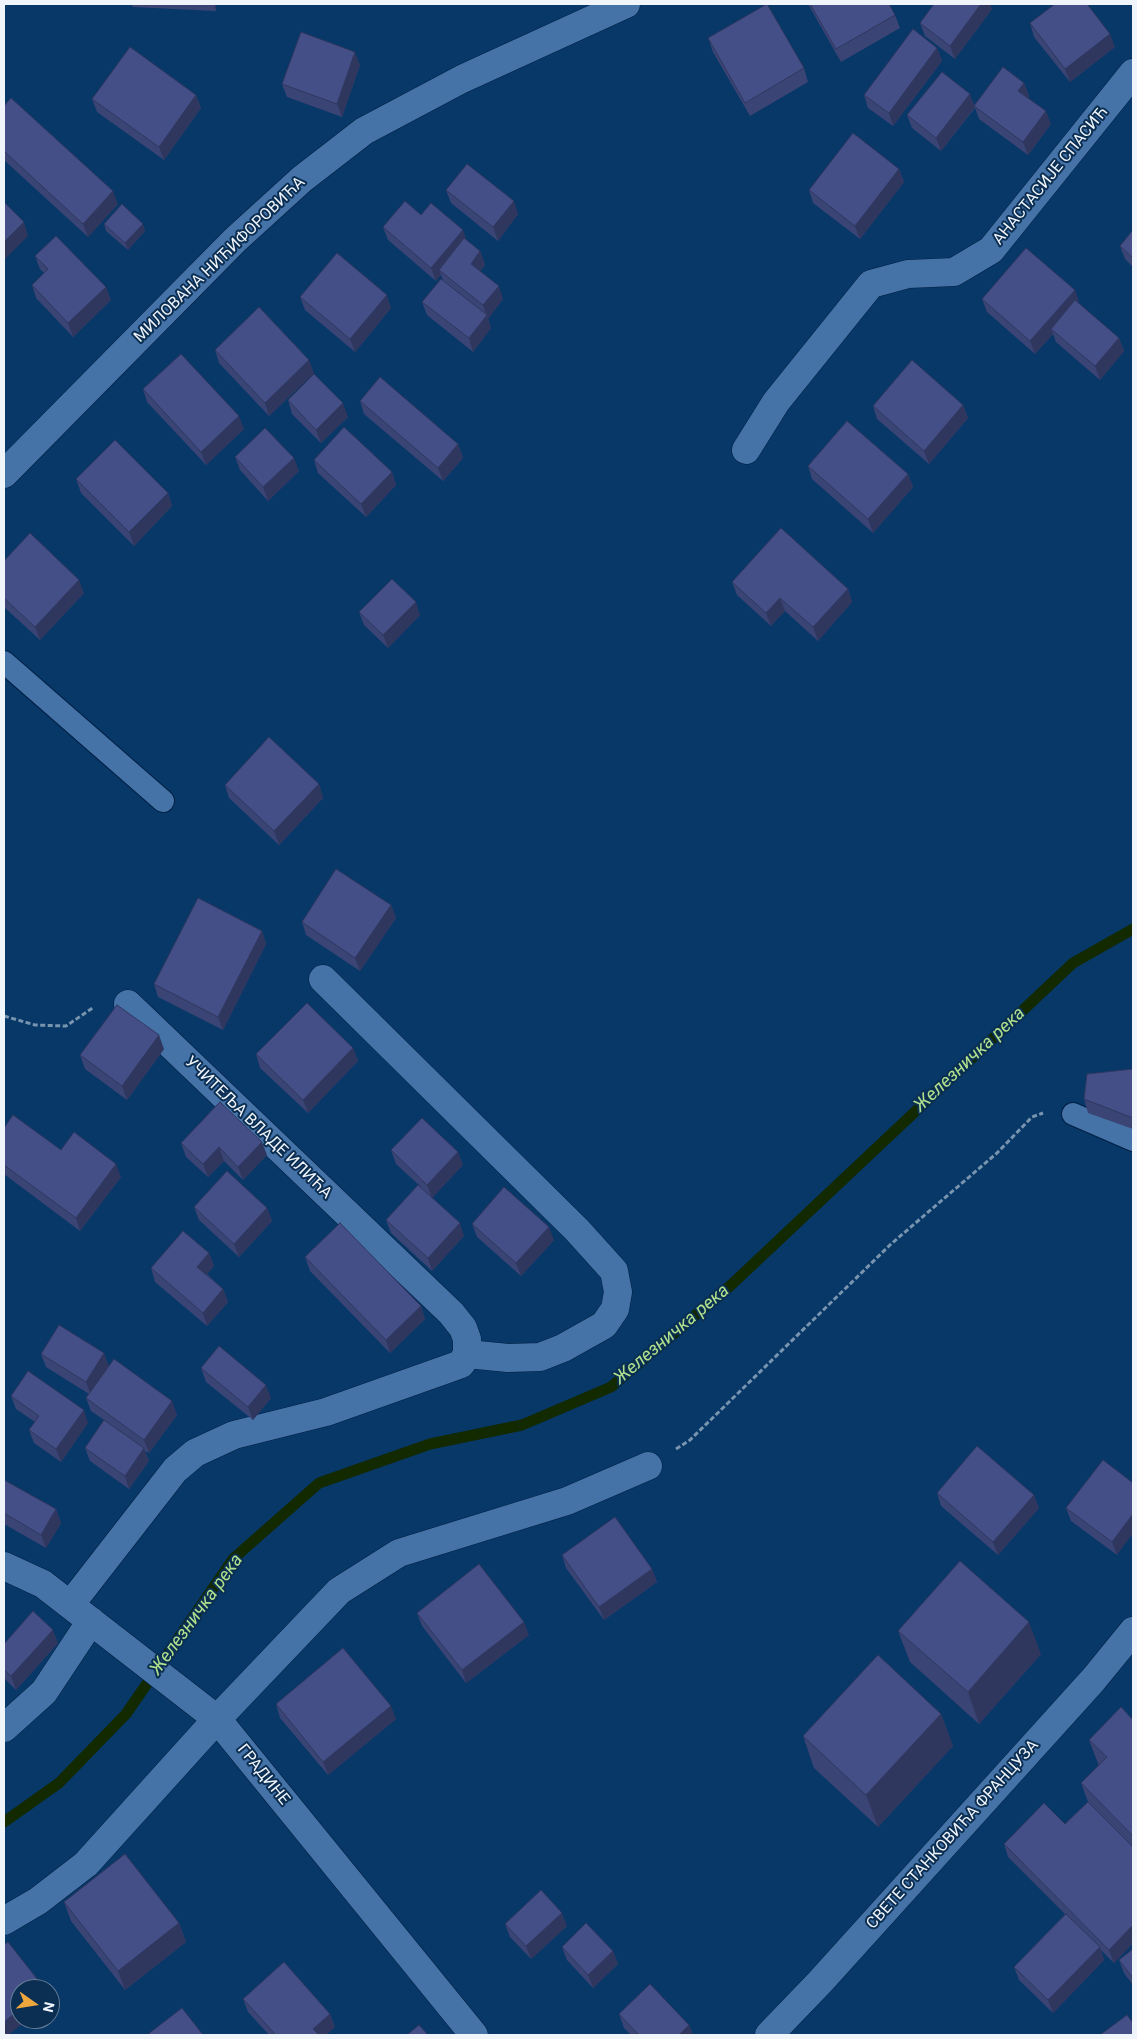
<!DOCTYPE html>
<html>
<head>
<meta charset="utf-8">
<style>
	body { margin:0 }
	#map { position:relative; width:1137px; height:2039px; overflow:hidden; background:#073868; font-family:Roboto,sans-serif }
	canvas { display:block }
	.frame { position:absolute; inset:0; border:5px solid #f0f5fb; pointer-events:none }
	.north { position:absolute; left:10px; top:1979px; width:50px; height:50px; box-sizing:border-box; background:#0b2e53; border:1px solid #677e96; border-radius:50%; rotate:103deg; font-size:14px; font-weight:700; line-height:20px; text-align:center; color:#f0f5fb }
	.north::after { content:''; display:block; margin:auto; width:18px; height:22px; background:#eea73d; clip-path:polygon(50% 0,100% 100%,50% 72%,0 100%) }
</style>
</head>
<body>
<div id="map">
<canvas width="1137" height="2039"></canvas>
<div class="frame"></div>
<div class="north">N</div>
</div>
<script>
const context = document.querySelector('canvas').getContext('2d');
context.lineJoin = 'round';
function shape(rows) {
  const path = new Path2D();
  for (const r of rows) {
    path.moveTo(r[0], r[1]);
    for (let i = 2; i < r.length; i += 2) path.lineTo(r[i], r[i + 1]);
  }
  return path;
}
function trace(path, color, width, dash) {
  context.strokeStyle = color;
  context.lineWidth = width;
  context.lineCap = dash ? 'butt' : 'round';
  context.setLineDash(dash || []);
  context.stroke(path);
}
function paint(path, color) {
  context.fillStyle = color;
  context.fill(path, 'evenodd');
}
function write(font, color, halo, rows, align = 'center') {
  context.font = font + ' Roboto,sans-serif';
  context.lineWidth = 4;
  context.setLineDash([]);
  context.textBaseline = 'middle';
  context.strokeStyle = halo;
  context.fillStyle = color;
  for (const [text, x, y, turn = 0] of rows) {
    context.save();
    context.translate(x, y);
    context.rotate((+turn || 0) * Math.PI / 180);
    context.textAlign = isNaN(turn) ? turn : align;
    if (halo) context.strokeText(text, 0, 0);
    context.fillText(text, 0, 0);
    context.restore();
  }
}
trace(shape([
	[4,1822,59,1783,126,1714,234,1558,319,1483,430,1444,522,1425,611,1387,730,1286,1073,963,1133,929]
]), '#132900', 11);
const lane = shape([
	[4,662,163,801],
	[1073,1114,1133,1140]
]);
const street = shape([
	[746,450,776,402,871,284,908,274,954,272,991,250,1133,73],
	[4,474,235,240,302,179,364,131,462,79,626,4],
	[323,979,577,1230,614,1271,618,1292,615,1309,604,1325,563,1348,540,1357,508,1358,467,1354],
	[4,1566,43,1584,217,1719,474,2035],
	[70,1605,175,1470,195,1453,234,1435,326,1412,450,1368,461,1364,467,1354,467,1339,463,1328,451,1313,128,1004],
	[4,1728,44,1692,91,1621],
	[4,1921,38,1901,86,1864,217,1719,339,1591,399,1553,567,1501,648,1466],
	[769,2035,820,1982,1093,1680,1133,1631]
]);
trace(lane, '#001f42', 24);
trace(street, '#001f42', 29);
trace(shape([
	[4,1016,35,1025,66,1026,94,1007],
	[676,1449,690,1440,891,1244,997,1153,1032,1117,1043,1113]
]), '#7894af', 3, [5, 2.5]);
trace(lane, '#4573a8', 22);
trace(street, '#4573a8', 28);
paint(shape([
	[131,4,216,4,216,11,133,7],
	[808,4,889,4,895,15,900,28,841,62],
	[992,9,955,59,925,36,920,23],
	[1030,23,1115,47,1070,82,1034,37],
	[708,38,804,68,808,82,750,116,713,52],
	[937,48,942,61,893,126,868,108,864,95],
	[360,65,342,117,287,97,282,84],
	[1024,83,1029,96,1028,98,1051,124,1028,155,979,119,975,108,941,151,912,128,907,115,974,105],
	[196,95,201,108,164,160,97,112,92,99],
	[4,106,118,204,88,237,4,160],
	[899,169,904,182,860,239,813,203,809,190],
	[446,190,518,214,498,241,451,203],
	[421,215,467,241,480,251,485,265,480,271,503,299,488,319,488,318,491,328,473,352,427,315,422,302,443,280,441,275,436,281,388,240,383,227],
	[104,224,145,231,128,250,106,231],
	[1133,230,1133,267,1125,259,1120,246],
	[35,256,111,300,73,337,36,298,32,285,44,273,40,269],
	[1075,290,1079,303,1079,304,1119,338,1124,351,1100,380,1056,342,1053,334,1035,354,987,312,982,299],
	[300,297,391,308,355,352,305,310],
	[215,350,314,373,269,416,219,363],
	[143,389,244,429,206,465,147,402],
	[288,400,348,417,321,443,292,414],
	[360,401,458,444,463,458,443,481,364,414],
	[963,405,968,418,929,464,877,419,873,406],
	[235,457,299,471,268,501,240,470],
	[314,460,392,472,396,485,366,517,318,473],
	[808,466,908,474,913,487,873,533,812,479],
	[76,479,168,493,172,506,134,546,81,493],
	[4,561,84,593,40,640,4,607],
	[732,582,848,589,852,602,818,641,785,611,771,626,737,595],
	[359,612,420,615,388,648,364,625],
	[319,784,323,798,279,845,229,798,225,785],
	[391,905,396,918,360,971,306,935,302,922],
	[262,931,266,944,223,1030,158,997,154,984],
	[353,1048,358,1061,308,1113,260,1068,256,1054],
	[164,1049,127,1100,85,1069,80,1055],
	[1133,1069,1133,1129,1088,1113,1084,1099],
	[220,1102,267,1155,243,1180,224,1161,208,1177,186,1157,181,1143],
	[4,1128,61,1150,121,1177,80,1231,4,1174],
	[391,1150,463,1165,432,1198,464,1236,432,1271,391,1233,386,1220,420,1186,396,1164],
	[194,1207,267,1208,272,1221,239,1257,199,1220],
	[472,1224,554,1240,521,1276,477,1237],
	[209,1253,214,1266,207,1274,223,1289,228,1302,207,1326,155,1282,151,1268],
	[305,1257,421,1306,425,1319,390,1353,310,1271],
	[104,1353,109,1367,177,1415,149,1453,145,1451,149,1461,129,1489,90,1461,85,1448,104,1420,91,1411,86,1398,89,1394,46,1367,41,1354],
	[201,1368,271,1398,253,1420,206,1382],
	[11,1396,88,1423,61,1462,34,1443,29,1430,35,1422,16,1409],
	[1103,1460,1117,1555,1071,1521,1066,1508],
	[4,1480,56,1509,61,1523,46,1548,4,1524],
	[937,1493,1039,1508,998,1555,941,1506],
	[562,1555,652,1569,657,1582,604,1620,566,1568],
	[417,1613,529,1635,466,1683,422,1626],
	[898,1631,1041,1654,979,1724,910,1662],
	[58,1643,16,1690,4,1678,4,1644],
	[276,1704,396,1719,328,1775,280,1718],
	[941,1714,953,1746,878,1827,814,1768,803,1736],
	[1133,1720,1133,1943,1114,1963,1101,1950,1104,1960,1053,2013,1019,1980,1014,1967,1065,1914,1008,1857,1004,1844,1065,1824,1088,1802,1081,1783,1099,1766,1089,1740],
	[64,1902,179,1923,186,1942,125,1990,71,1921],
	[505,1924,567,1926,531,1959,510,1937],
	[562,1947,613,1951,618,1964,593,1988,567,1960],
	[1133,1949,1133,1985,1124,1973,1119,1960],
	[243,1999,330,2014,335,2027,326,2035,269,2035,248,2012],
	[619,2014,689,2025,693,2035,631,2035,624,2028]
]), '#3a4475');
paint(shape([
	[214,4,216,4,216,11],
	[981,4,990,4,992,9,955,59,950,46],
	[1110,34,1115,47,1070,82,1065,69],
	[937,48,942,61,893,126,889,113],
	[355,52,360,65,342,117,337,104],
	[1024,83,1029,96,1023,104,1018,91],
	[970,94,975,107,941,151,936,138],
	[196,95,201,108,164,160,159,147],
	[1046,111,1051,124,1028,155,1023,142],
	[899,169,904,182,860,239,855,226],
	[113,191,118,204,88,237,83,224],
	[514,201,518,214,498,241,493,227],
	[24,222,28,236,4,260,4,242],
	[143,224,145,231,128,250,125,243],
	[463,230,468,244,439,270,441,275,436,281,431,268],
	[480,251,485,265,475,277,471,264],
	[499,286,503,299,488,319,483,305],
	[106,287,111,300,73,337,68,323],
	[1075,290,1079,303,1055,332,1051,329,1053,334,1035,354,1030,341],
	[387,295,391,308,355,352,350,339],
	[487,315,491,328,473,352,469,338],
	[1119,338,1124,351,1100,380,1095,366],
	[309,360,314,373,269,416,265,403],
	[343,403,348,417,321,443,316,430],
	[963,405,968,418,929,464,924,451],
	[239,416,244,429,206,465,201,452],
	[458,444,463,458,443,481,438,468],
	[294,458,299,471,268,501,263,487],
	[392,472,396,485,366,517,361,504],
	[908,474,913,487,873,533,868,519],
	[168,493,172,506,134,546,129,532],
	[79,580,84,593,40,640,35,627],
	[848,589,852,602,818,641,813,627],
	[780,598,785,611,771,626,766,613],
	[416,602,420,615,388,648,383,635],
	[319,784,323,798,279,845,274,831],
	[391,905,396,918,360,971,355,958],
	[262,931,266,944,223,1030,218,1017],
	[159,1035,164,1049,127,1100,122,1086],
	[353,1048,358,1061,308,1113,303,1100],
	[262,1142,267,1155,243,1180,238,1167],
	[219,1147,224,1161,208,1177,203,1164],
	[458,1152,463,1165,432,1198,427,1185],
	[116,1164,121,1177,80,1231,76,1218],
	[267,1208,272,1221,239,1257,234,1244],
	[460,1223,464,1236,432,1271,428,1258],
	[549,1227,554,1240,521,1276,516,1263],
	[209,1253,214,1266,202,1280,197,1267],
	[223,1289,228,1302,207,1326,203,1313],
	[421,1306,425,1319,390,1353,386,1340],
	[104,1353,109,1367,91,1396,86,1382],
	[266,1385,271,1398,253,1420,248,1407],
	[172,1401,177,1415,149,1453,144,1440],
	[84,1410,88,1423,61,1462,56,1449],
	[144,1448,149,1461,129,1489,125,1476],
	[1034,1495,1039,1508,998,1555,993,1542],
	[56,1509,61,1523,46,1548,41,1535],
	[1133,1514,1133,1533,1117,1555,1112,1542],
	[652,1569,657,1582,604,1620,599,1607],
	[524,1622,529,1635,466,1683,462,1670],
	[1029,1622,1041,1654,979,1724,968,1692],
	[53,1630,58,1643,16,1690,11,1676],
	[391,1706,396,1719,328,1775,323,1762],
	[941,1714,953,1746,878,1827,866,1795],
	[562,1913,567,1926,531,1959,526,1946],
	[179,1923,186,1942,125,1990,118,1971],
	[1133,1925,1133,1943,1114,1963,1109,1950],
	[1100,1947,1104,1960,1053,2013,1048,2000],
	[613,1951,618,1964,593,1988,588,1975],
	[20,2009,20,2019,29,2019,8,2035,4,2035,4,2022],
	[330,2014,335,2027,326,2035,316,2035,313,2029],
	[689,2025,693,2035,679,2035]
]), '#30375f');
const building = shape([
	[767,4,804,68,745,103,708,38,767,4],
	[810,4,889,4,895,15,836,49,810,4],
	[934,4,981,4,950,46,920,23,934,4],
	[1055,4,1087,4,1110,34,1065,69,1030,23,1055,4],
	[913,29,937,48,889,113,864,95,913,29],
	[301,32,355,52,337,104,282,84,301,32],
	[130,47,196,95,159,147,92,99,130,47],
	[1003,67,1024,83,1018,91,1046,111,1023,142,974,106,1003,67],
	[942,72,970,94,936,138,907,115,942,72],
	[11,98,113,191,83,224,4,151,4,106,11,98],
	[853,133,899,169,855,226,809,190,853,133],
	[467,164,514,201,493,227,446,190,467,164],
	[405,201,421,215,431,203,463,230,431,268,383,227,405,201],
	[4,202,24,222,4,242,4,202],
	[122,204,143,224,125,243,104,224,122,204],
	[1133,230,1133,258,1120,246,1133,230],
	[56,236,106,287,68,323,32,285,48,269,35,256,56,236],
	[464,238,480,251,471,264,499,286,483,305,439,270,464,238],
	[1026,248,1075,290,1030,341,982,299,1026,248],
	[337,253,387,295,350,339,300,297,337,253],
	[441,279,487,315,469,338,422,302,441,279],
	[1075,300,1119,338,1095,366,1051,329,1075,300],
	[259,307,309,360,265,403,215,350,259,307],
	[181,354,239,416,201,452,143,389,181,354],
	[912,360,963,405,924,451,873,406,912,360],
	[314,374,343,403,316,430,288,400,314,374],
	[380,377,458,444,438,468,360,401,380,377],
	[847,421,908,474,868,519,808,466,847,421],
	[344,427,392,472,361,504,314,460,344,427],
	[265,428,294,458,263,487,235,457,265,428],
	[115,440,168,493,129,532,76,479,115,440],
	[781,528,848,589,813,627,780,598,766,613,732,582,781,528],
	[30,533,79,580,35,627,4,598,4,561,30,533],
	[392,579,416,602,383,635,359,612,392,579],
	[269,737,319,784,274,831,225,785,269,737],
	[336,869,391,905,355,958,302,922,336,869],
	[198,898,262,931,218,1017,154,984,198,898],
	[307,1003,353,1048,303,1100,256,1054,307,1003],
	[117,1005,159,1035,122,1086,80,1055,117,1005],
	[1133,1069,1133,1118,1084,1099,1087,1074,1133,1069],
	[220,1102,262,1142,238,1167,219,1147,203,1164,181,1143,220,1102],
	[13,1115,61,1150,74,1132,116,1164,76,1218,4,1165,4,1128,13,1115],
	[422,1118,458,1152,427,1185,391,1150,422,1118],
	[227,1171,267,1208,234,1244,194,1207,227,1171],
	[418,1185,460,1223,428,1258,386,1220,418,1185],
	[504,1187,549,1227,516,1263,472,1224,504,1187],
	[340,1223,421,1306,386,1340,305,1257,340,1223],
	[183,1231,209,1253,197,1267,223,1289,203,1313,151,1268,183,1231],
	[59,1325,104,1353,86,1382,41,1354,59,1325],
	[219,1346,266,1385,248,1407,201,1368,219,1346],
	[114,1359,172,1401,144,1440,86,1398,114,1359],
	[28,1371,84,1410,56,1449,29,1430,39,1416,11,1396,28,1371],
	[104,1420,144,1448,125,1476,85,1448,104,1420],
	[977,1446,1034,1495,993,1542,937,1493,977,1446],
	[1103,1460,1133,1483,1133,1514,1112,1542,1066,1508,1103,1460],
	[4,1480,56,1509,41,1535,4,1513,4,1480],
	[615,1517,652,1569,599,1607,562,1555,615,1517],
	[960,1561,1029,1622,968,1692,898,1631,960,1561],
	[479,1564,524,1622,462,1670,417,1613,479,1564],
	[33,1611,53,1630,11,1676,4,1670,4,1644,33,1611],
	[343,1648,391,1706,323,1762,276,1704,343,1648],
	[878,1655,941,1714,866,1795,803,1736,878,1655],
	[1121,1707,1133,1720,1133,1836,1081,1783,1107,1757,1089,1740,1121,1707],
	[1088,1802,1133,1847,1133,1925,1109,1950,1004,1844,1044,1803,1065,1824,1088,1802],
	[125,1854,179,1923,118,1971,64,1902,125,1854],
	[541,1890,562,1913,526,1946,505,1924,541,1890],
	[1066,1914,1100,1947,1048,2000,1014,1967,1066,1914],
	[586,1923,613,1951,588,1975,562,1947,586,1923],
	[8,1942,45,1989,20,1989,20,2009,4,2022,4,1945,8,1942],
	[1133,1949,1133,1978,1119,1960,1133,1949],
	[284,1962,330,2014,313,2029,319,2035,276,2035,243,1999,284,1962],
	[650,1984,689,2025,679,2035,639,2035,619,2014,650,1984],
	[182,2008,203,2035,147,2035,182,2008],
	[1127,2015,1133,2023,1133,2035,1100,2035,1127,2015],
	[419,2025,428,2035,407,2035,419,2025]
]);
paint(building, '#444f88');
trace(building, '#30375f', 1);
write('16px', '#f0f5fb', '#0b2e53', [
	["АНАСТАСИЈЕ СПАСИЋ",1051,176,-51],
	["МИЛОВАНА НИЋИФОРОВИЋА",220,260,-44],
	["УЧИТЕЉА ВЛАДЕ ИЛИЋА",258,1128,44],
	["ГРАДИНЕ",263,1775,51],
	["СВЕТЕ СТАНКОВИЋА ФРАНЦУЗА",953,1835,-48]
]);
write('italic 18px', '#b0e28d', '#0b2e53', [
	["Железничка река",970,1060,-43],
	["Железничка река",672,1335,-40],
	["Железничка река",197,1615,-54]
]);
</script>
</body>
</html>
